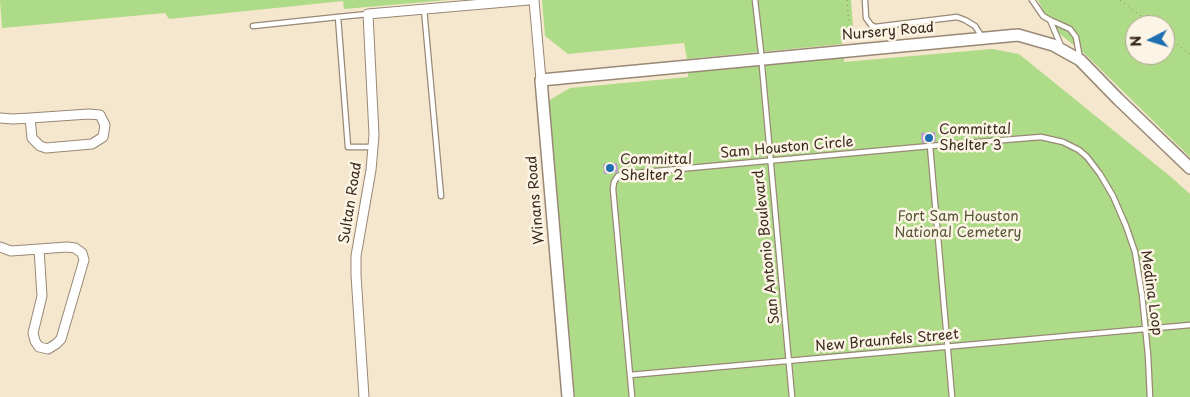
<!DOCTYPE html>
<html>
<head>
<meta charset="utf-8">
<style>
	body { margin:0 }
	#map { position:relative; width:1190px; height:397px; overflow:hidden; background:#f5e7cd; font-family:"Playpen Sans",sans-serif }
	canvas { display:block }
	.north { position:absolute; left:1125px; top:15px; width:50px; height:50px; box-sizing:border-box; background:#fcf5e5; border:1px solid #afa495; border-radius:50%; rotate:265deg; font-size:14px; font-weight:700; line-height:20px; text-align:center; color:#3b2a1e }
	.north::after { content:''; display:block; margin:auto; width:18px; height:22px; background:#1f6fb2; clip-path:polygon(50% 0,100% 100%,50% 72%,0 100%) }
</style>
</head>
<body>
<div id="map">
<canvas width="1190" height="397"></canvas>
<div class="north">N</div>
</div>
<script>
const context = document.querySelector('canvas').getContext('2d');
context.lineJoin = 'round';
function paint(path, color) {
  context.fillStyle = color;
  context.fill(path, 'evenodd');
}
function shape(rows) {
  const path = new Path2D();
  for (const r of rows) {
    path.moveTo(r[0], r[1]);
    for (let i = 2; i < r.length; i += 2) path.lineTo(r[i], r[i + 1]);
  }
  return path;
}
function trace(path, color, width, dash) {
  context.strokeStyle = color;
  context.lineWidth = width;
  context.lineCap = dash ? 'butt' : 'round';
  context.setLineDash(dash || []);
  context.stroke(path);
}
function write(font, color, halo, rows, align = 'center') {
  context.font = font + ' "Playpen Sans",sans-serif';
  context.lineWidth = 5;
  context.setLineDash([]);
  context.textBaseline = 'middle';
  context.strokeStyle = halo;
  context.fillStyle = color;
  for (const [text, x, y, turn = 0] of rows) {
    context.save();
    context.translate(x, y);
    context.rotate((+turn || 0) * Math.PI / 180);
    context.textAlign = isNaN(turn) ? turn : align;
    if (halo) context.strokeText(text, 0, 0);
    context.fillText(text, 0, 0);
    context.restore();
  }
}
paint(shape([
	[0,0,449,0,344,9,343,1,169,19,165,13,2,28],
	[542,0,851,0,853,27,841,29,842,44,687,59,684,43,568,54,545,36],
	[1038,0,1190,0,1190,157,1086,55,1051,27],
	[1135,25,1165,25,1165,55,1135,55],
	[992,49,1019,54,1171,177,1190,194,1190,397,575,397,548,101,570,88,688,77,688,72,844,58,844,62]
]), '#aedb87');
paint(shape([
	[935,132,936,141,922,143,921,133],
	[617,163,618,172,604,174,603,164]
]), '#be98db');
const service = shape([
	[755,0,761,52],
	[865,0,866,18,871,25,875,27,957,17,965,20,975,26,982,37],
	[1032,0,1043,16,1050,20],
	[424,9,441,196],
	[368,14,338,17,348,147,373,147],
	[253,26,338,17],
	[1061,46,1050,20,1070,29,1076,37,1080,59],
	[762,66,792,397],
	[930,146,1041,137,1063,142,1079,150,1087,157,1100,174,1113,196,1126,226,1135,252,1142,295,1148,355,1150,397],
	[630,375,1190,325],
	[632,397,613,189,614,182,618,176,624,174,930,146,952,397]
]);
const minor = shape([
	[534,0,541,80],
	[89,114,100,115,105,125,103,137,92,144,46,148,40,146,32,138,30,118,89,114],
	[0,118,13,119,30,118],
	[0,247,11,251,39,249],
	[67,247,75,248,82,253,84,260,61,339,56,344,48,349,39,347,35,341,33,333,42,296,39,249,67,247],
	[364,397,356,275,356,256,371,170,374,135,368,14,529,0]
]);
const tertiary = shape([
	[568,397,541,80,1018,35,1053,45,1080,60,1118,99,1190,168]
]);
trace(service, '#988876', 7);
trace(minor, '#988876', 11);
trace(tertiary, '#988876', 14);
trace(shape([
	[847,0,849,25],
	[1120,0,1153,25],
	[1165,35,1190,54]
]), '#988876', 1, [1, 4]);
trace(service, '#fff', 4.5);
trace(minor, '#fff', 9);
trace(tertiary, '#fff', 11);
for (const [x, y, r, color] of [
	[929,138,5,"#1f6fb2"],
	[610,168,5,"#1f6fb2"]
]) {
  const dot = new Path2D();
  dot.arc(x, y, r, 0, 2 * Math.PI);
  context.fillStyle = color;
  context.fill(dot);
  trace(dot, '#fcf5e5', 2);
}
write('14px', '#3b2a1e', '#fcf5e5', [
	["Nursery Road",888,32,-5],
	["Sam Houston Circle",787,148,-5],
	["Winans Road",536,200,-95],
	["Sultan Road",351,203,-81],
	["San Antonio Boulevard",767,247,-96],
	["Medina Loop",1151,293,82],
	["New Braunfels Street",887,341,-5]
]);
write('14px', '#3b2a1e', '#fcf5e5', [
	["Committal",939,130],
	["Shelter 3",939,146],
	["Committal",620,160],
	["Shelter 2",620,176]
], 'left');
write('14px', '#585638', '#fcf5e5', [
	["Fort Sam Houston",958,217],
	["National Cemetery",958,233]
]);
</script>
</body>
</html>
